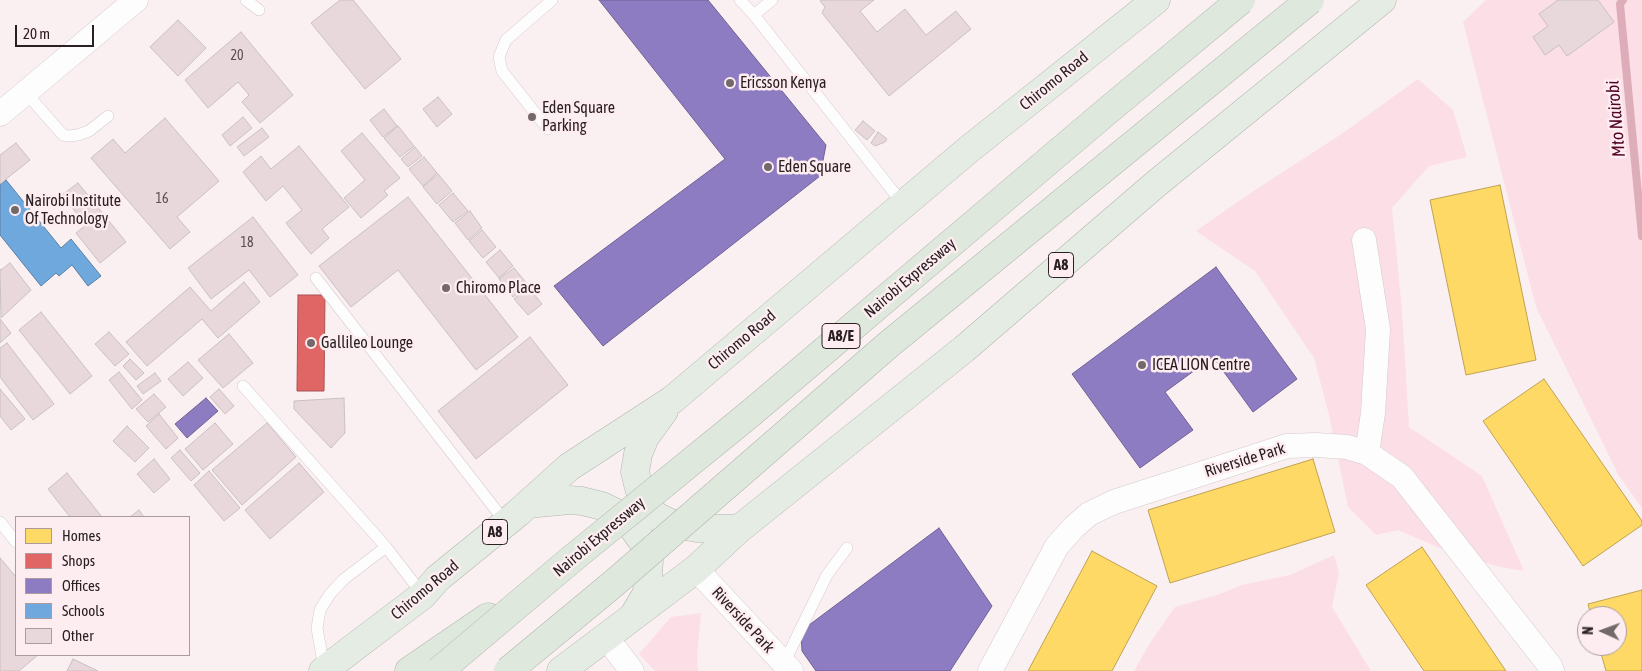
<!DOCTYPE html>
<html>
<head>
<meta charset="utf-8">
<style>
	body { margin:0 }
	#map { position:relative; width:1642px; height:671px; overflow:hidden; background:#faf0f2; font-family:"Asap Condensed",sans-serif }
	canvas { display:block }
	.legend { position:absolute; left:15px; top:516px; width:175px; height:140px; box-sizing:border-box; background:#fdedf0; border:1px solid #a99b9e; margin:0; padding:6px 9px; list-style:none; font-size:15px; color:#2a2023 }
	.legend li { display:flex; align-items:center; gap:10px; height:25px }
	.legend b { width:25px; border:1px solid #a99b9e }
	.north { position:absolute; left:1577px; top:606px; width:50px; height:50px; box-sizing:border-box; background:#fdedf0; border:1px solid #a99b9e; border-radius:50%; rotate:272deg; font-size:14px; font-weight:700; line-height:20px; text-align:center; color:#2a2023 }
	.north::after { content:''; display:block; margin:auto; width:18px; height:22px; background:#73696b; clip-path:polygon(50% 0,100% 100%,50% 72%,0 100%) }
	.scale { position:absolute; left:15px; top:25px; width:79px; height:22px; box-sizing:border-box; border:2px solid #2a2023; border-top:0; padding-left:6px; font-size:15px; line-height:18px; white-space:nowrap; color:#2a2023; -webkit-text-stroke:4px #fdedf0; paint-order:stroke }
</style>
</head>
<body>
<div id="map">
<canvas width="1642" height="671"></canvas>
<ul class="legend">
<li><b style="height:14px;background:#ffd966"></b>Homes</li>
<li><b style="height:14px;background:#e06666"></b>Shops</li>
<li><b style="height:14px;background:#8e7cc3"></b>Offices</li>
<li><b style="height:14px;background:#6fa8dc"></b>Schools</li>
<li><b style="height:14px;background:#e8d7db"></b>Other</li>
</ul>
<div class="north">N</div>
<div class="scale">20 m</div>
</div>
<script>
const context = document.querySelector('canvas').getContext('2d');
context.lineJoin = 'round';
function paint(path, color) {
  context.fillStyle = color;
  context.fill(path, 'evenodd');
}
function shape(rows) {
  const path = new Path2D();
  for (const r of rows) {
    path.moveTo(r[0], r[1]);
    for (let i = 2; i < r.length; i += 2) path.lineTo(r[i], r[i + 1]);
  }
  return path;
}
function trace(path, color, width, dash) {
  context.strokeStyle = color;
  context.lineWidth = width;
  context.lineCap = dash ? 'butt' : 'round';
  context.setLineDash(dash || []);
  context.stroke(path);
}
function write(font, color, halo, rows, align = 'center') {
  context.font = font + ' "Asap Condensed",sans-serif';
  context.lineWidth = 5;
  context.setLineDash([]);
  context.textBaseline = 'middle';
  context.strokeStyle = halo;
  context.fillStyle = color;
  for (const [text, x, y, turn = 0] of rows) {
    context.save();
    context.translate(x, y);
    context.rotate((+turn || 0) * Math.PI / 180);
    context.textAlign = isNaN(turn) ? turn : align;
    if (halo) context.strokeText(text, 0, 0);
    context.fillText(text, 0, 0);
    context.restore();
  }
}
paint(shape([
	[1486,0,1642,0,1642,508,1619,476,1536,307,1463,22],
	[1418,79,1453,110,1467,157,1429,166,1392,208,1402,310,1409,427,1482,476,1524,571,1500,567,1442,549,1398,530,1376,535,1348,507,1329,415,1314,358,1255,271,1196,231,1249,194,1343,133],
	[1334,555,1339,573,1332,607,1371,671,1134,671,1150,643,1175,607,1217,595,1242,585,1290,575],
	[701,613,697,656,698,671,655,671,639,654,671,617]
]), '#fcdee6');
const homes = shape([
	[1500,185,1536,360,1466,375,1430,200,1500,185],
	[1544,379,1642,521,1642,525,1583,566,1483,421,1544,379],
	[1313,459,1335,532,1170,583,1148,510,1313,459],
	[1422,547,1506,671,1424,671,1366,585,1422,547],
	[1092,551,1157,586,1112,671,1028,671,1092,551],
	[1642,590,1642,671,1606,671,1599,646,1617,646,1617,616,1591,616,1588,604,1642,590]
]);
paint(homes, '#ffd966');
trace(homes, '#bfa252', 1);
const shops = shape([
	[298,295,325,295,324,391,297,391,298,295]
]);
paint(shops, '#e06666');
trace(shops, '#a95152', 1);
const offices = shape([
	[599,0,708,0,826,145,820,176,603,346,554,286,725,159,599,0],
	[1216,267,1297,379,1253,412,1213,357,1165,392,1193,430,1140,468,1072,374,1216,267],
	[206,398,218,411,187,438,175,424,206,398],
	[939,528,992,606,950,671,816,671,802,651,801,631,939,528]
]);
paint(offices, '#8e7cc3');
trace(offices, '#706093', 1);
const schools = shape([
	[6,180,61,248,71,239,101,276,88,286,72,265,59,276,56,273,41,286,0,235,0,185,6,180]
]);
paint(schools, '#6fa8dc');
trace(schools, '#5a7fa4', 1);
trace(shape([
	[1623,0,1620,4,1642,236]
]), '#ddadba', 8);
const building = shape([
	[340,0,353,0,401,59,365,89,311,23,340,0],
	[822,0,874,0,860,11,877,32,905,9,926,35,956,11,971,29,889,96,822,13,825,7,820,1,822,0],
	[1558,0,1598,0,1614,22,1567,56,1559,45,1545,55,1533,37,1548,26,1539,14,1558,0],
	[178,20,206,48,178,76,150,47,178,20],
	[241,32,293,95,260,123,242,102,249,95,238,82,208,108,185,80,241,32],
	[438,97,452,114,437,127,423,109,438,97],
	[384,109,397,126,383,137,370,120,384,109],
	[243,117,252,128,230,146,222,135,243,117],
	[165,118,219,181,177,217,190,232,170,249,91,158,113,139,125,153,165,118],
	[863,121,875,131,867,140,855,130,863,121],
	[398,126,414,146,400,157,384,138,398,126],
	[262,128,269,137,244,156,237,147,262,128],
	[878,132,887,139,885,142,875,146,871,143,878,132],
	[362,133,400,178,384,191,388,195,361,218,344,198,365,180,341,151,362,133],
	[16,143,30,160,0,184,0,155,16,143],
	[299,146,349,207,322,229,329,238,311,254,286,223,302,210,283,186,266,201,243,172,261,156,271,169,299,146],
	[415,147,422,156,408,167,401,159,415,147],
	[424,157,437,173,423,186,409,169,424,157],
	[438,174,452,191,437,204,423,187,438,174],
	[78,183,126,242,100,263,76,233,86,225,62,195,78,183],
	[453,193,468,211,453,222,439,205,453,193],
	[408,197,518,337,476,370,398,270,351,307,319,266,408,197],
	[470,211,482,228,468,240,455,223,470,211],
	[253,217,298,275,270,297,249,270,211,299,188,268,253,217],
	[482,230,496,247,483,258,469,241,482,230],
	[500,250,513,266,499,278,486,262,500,250],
	[10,263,31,290,1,318,0,269,1,270,10,263],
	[514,268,528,285,513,297,499,279,514,268],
	[244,282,260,302,218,338,202,319,147,366,126,342,190,287,211,311,244,282],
	[528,287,542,304,528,315,514,299,528,287],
	[41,312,92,376,70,394,19,330,41,312],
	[0,319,11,333,0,343,0,319],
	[109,332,129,354,115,366,95,344,109,332],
	[229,334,253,363,223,388,198,360,229,334],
	[530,337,568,385,476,459,438,411,530,337],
	[7,343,54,404,33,420,0,377,0,348,7,343],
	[130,359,144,373,136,380,123,366,130,359],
	[188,362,203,378,183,396,168,379,188,362],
	[119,372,142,400,132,409,109,380,119,372],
	[155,373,161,381,143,394,137,386,155,373],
	[0,389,25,419,11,430,0,416,0,389],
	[219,389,234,406,225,414,210,397,219,389],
	[154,394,166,407,148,422,136,409,154,394],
	[344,398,345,433,331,448,294,409,294,401,344,398],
	[159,414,178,438,166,449,146,426,159,414],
	[215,423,233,444,203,470,185,449,215,423],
	[267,423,296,457,242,505,212,470,267,423],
	[127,426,149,448,135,462,113,441,127,426],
	[180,450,200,473,191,481,171,458,180,450],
	[154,459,170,479,154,493,137,474,154,459],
	[299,463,324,492,270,539,245,510,299,463],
	[209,471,240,508,224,521,194,485,209,471],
	[67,473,102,517,70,517,48,489,67,473],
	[139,510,144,517,130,517,139,510],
	[0,558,16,577,16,655,38,655,19,671,0,671,0,558],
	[73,659,98,671,67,671,73,659]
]);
paint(building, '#e8d7db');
trace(building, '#c9c0c2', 1);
const service = shape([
	[246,0,259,10],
	[740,0,754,15,903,204],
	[754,15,772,0],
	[26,93,63,135,68,136,78,135,89,131,108,116],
	[548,129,502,71,499,57,506,40,552,0],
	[316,278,506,523],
	[243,386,386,547,423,595],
	[0,522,16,542],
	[784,663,827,575,847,548],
	[324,668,317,628,320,610,330,594,344,579,386,547]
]);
const minor = shape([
	[0,114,136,0],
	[1364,240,1378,329,1373,413,1367,453],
	[696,569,791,671],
	[606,637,632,671],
	[990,671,1057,546,1074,527,1089,514,1114,502,1287,446,1316,445,1347,447,1367,453,1402,477,1550,666,1552,671]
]);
const trunk = shape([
	[664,411,645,437,638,454,635,472,638,484,641,495,648,507,656,516,670,523,697,528,739,529],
	[528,504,569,500,582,501,602,506,626,518,643,542,649,560,647,593,634,615],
	[323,671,423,595,438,578,518,513,569,467,672,400,968,150,1156,0],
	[561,671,696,569,739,529,964,349,1157,183,1382,0]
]);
const motorway = shape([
	[409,671,488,617]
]);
trace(service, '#d4cacd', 12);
trace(minor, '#d4cacd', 25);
trace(trunk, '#b1b7ad', 29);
trace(motorway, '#b1b7ad', 29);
trace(service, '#fefdfd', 11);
trace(minor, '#fefdfd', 24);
trace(trunk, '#e4ece4', 28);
trace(motorway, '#dee8dd', 28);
const motorwayBridge = shape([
	[439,671,573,558,751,413,1106,112,1241,0],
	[508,671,613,584,888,345,1310,0]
]);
trace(motorwayBridge, '#b1b7ad', 29, []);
trace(motorwayBridge, '#dee8dd', 28);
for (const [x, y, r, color] of [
	[730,83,5,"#73696b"],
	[532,117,5,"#73696b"],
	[768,167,5,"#73696b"],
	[15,210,5,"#73696b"],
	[446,288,5,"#73696b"],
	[311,343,5,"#73696b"],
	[1142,365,5,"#73696b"]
]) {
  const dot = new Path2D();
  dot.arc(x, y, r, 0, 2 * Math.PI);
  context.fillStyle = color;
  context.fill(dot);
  trace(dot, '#fdedf0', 2);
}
write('14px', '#5a4f52', null, [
	["20",237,56],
	["16",162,199],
	["18",247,243]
]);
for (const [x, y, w] of [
	[1061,265,25],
	[841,336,38],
	[495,532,25]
]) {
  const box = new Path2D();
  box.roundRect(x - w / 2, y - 12.5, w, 25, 4);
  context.fillStyle = '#fdedf0';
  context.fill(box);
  trace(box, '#2a2023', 1);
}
write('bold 15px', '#2a2023', null, [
	["A8",1061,265],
	["A8/E",841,336],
	["A8",495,532]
]);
write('16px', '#2a2023', '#fdedf0', [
	["Chiromo Road",1054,81,-39],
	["Nairobi Expressway",910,278,-40],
	["Chiromo Road",742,340,-40],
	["Riverside Park",1245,460,-17],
	["Nairobi Expressway",599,537,-40],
	["Chiromo Road",425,590,-40],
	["Riverside Park",743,620,47]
]);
write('16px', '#2a2023', '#fdedf0', [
	["Ericsson Kenya",740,83],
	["Eden Square",542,108],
	["Parking",542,126],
	["Eden Square",778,167],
	["Nairobi Institute",25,201],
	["Of Technology",25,219],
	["Chiromo Place",456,288],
	["Gallileo Lounge",321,343],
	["ICEA LION Centre",1152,365]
], 'left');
write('italic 18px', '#520427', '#fdedf0', [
	["Mto Nairobi",1616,119,-95]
]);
</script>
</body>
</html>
